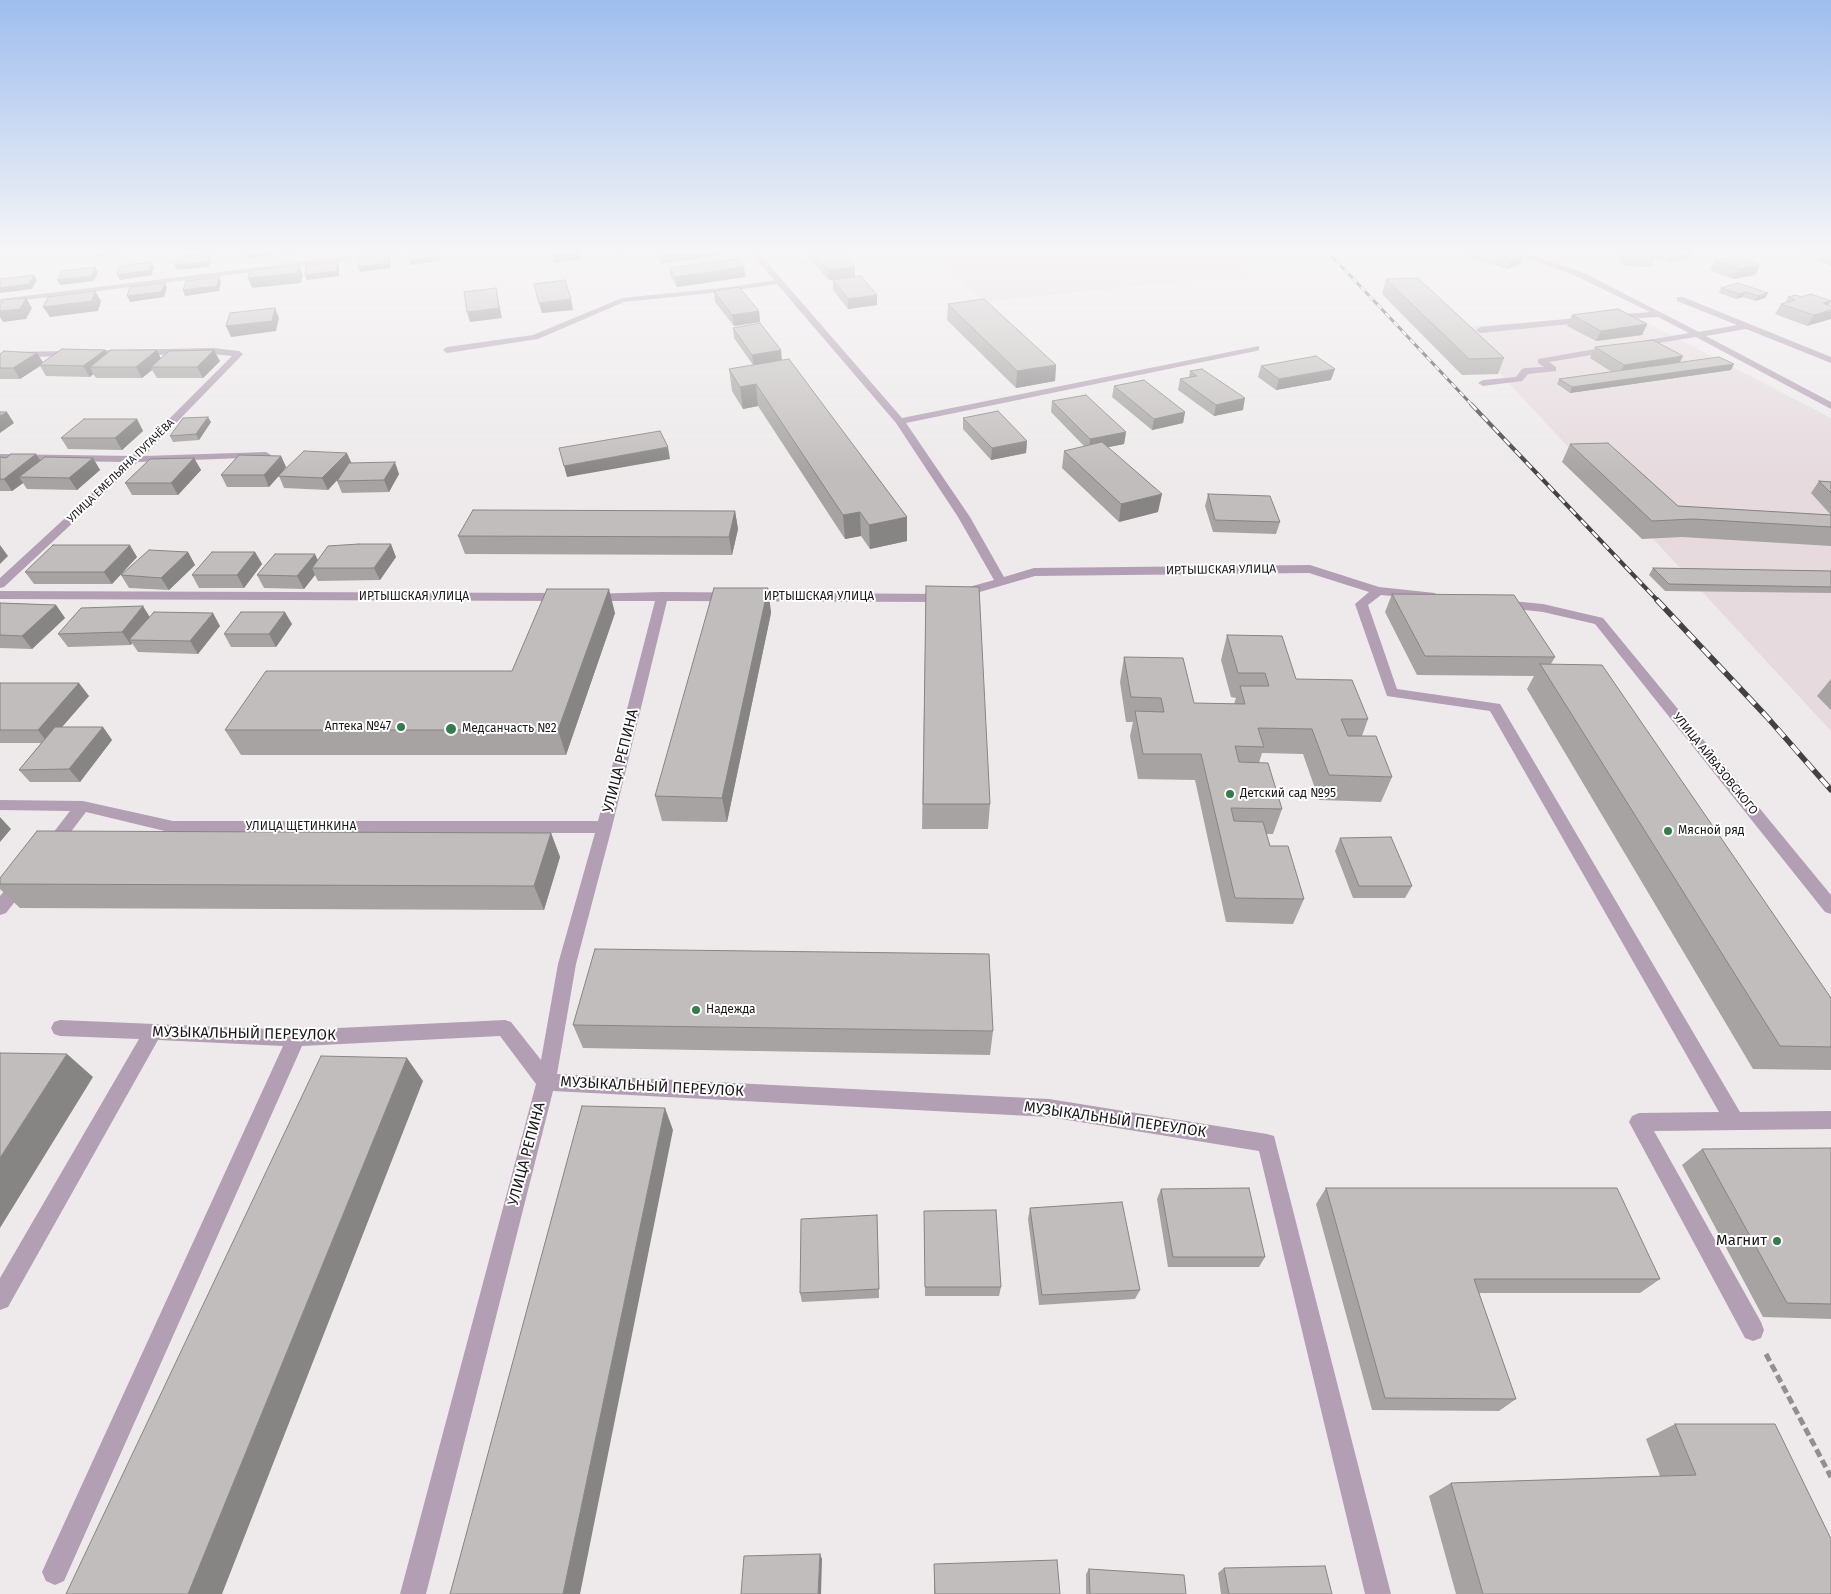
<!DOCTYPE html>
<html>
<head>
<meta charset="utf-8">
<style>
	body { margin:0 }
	canvas { display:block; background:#eeeaeb }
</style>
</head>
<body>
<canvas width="1831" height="1594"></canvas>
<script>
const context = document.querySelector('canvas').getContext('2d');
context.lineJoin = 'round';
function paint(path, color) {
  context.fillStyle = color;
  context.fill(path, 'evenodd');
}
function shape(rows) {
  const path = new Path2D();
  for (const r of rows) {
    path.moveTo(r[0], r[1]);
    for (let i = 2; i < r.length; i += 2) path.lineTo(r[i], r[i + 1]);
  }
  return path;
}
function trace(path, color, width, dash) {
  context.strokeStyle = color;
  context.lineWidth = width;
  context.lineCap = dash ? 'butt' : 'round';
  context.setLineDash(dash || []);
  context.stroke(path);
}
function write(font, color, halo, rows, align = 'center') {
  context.font = font + ' "Fira Sans",sans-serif';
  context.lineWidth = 4;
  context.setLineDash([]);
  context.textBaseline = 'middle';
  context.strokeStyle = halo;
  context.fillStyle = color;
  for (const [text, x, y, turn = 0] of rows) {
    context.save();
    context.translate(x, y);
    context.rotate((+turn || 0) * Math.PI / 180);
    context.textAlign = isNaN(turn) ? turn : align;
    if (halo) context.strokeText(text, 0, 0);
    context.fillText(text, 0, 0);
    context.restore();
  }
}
paint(shape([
	[931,252,1235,252,1253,274,982,302],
	[1632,315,1831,418,1831,731,1457,327]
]), '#e6dade');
trace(shape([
	[1766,1354,1831,1477]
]), '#928f90', 5, [8, 4]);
paint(shape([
	[0,252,6,252,0,254,0,252],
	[383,252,404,252,400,254,0,303,0,299,383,252],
	[750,252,758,252,902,418,1259,346,1259,350,1256,351,906,423,970,517,1004,577,1034,568,1310,565,1379,587,1435,593,1437,596,1435,599,1431,600,1381,595,1368,605,1397,689,1500,704,1740,1112,1831,1111,1831,1129,1654,1131,1761,1322,1764,1330,1761,1338,1753,1341,1745,1338,1629,1122,1632,1116,1639,1113,1719,1112,1490,711,1387,696,1355,604,1369,592,1309,573,1035,576,945,602,667,601,612,827,576,964,557,1074,1049,1099,1267,1134,1274,1136,1391,1594,1365,1594,1259,1151,1049,1117,553,1091,426,1594,400,1594,536,1084,500,1036,302,1046,64,1581,55,1585,46,1581,42,1572,46,1563,283,1046,158,1040,8,1307,0,1310,0,1278,139,1039,60,1036,54,1034,51,1028,54,1022,60,1020,296,1030,505,1020,511,1022,541,1060,558,964,595,833,173,833,86,812,57,850,51,852,45,850,43,846,70,811,0,810,0,800,83,801,173,821,598,821,655,601,591,601,585,597,587,594,662,592,944,594,994,580,958,517,896,423,777,284,731,291,624,302,538,339,447,353,443,350,447,347,533,335,622,298,731,287,774,280,750,252],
	[1510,252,1521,252,1582,272,1699,332,1737,325,1677,301,1677,297,1683,297,1831,357,1831,363,1746,329,1706,336,1831,402,1831,409,1696,337,1633,347,1633,343,1636,342,1689,333,1658,317,1611,320,1610,318,1614,315,1650,312,1576,276,1510,252],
	[1588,317,1591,318,1591,322,1480,333,1476,330,1480,327,1588,317],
	[1613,346,1616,347,1616,351,1549,362,1556,367,1556,371,1528,374,1522,381,1483,386,1478,383,1483,380,1516,377,1522,369,1525,368,1544,367,1538,363,1538,359,1613,346],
	[213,348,239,351,243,354,144,456,266,452,271,455,270,457,138,462,4,587,0,588,0,578,126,462,0,460,0,454,132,456,232,356,213,354,19,357,16,356,16,352,213,348],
	[0,591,563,593,569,597,563,601,0,599,0,591],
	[1501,600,1543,604,1603,618,1831,895,1831,914,1825,912,1595,624,1543,612,1497,607,1495,604,1501,600],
	[22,875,28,877,30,881,28,885,6,913,0,915,0,896,16,877,22,875]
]), '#b29fb3');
const railFar2 = shape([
	[1328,252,1472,405]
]);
const railFar1 = shape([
	[1471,404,1658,601]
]);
const rail = shape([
	[1657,600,1767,717,1831,790]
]);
trace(railFar2, '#444142', 3);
trace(railFar1, '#444142', 4);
trace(rail, '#444142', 5.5);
trace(railFar2, '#fff', 2, [6]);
trace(railFar1, '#fff', 2.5, [8]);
trace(rail, '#fff', 4, [11]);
paint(shape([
	[654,252,721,252,721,255,661,264,655,256],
	[807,252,841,252,855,277,877,295,877,305,848,309,833,290,833,280,829,280,808,257],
	[1470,252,1517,252,1523,254,1520,264,1507,269,1469,257],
	[1623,252,1650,252,1655,256,1657,252,1692,253,1689,258,1669,263,1655,258,1651,267,1626,266,1619,260],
	[1800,252,1831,252,1831,266],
	[1715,260,1760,265,1755,275,1733,279,1710,270],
	[744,267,745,277,677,287,671,278,669,268],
	[1386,279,1504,358,1498,374,1462,375,1382,294],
	[1721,288,1768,293,1765,298,1755,301,1743,297,1736,299,1719,293],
	[714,291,759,311,760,322,734,326,715,302],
	[1788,297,1801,297,1831,301,1828,305,1807,326,1775,314,1781,304,1785,303],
	[948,304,1056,365,1055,381,1016,388,947,320],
	[1572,315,1647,324,1642,335,1596,341,1567,326],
	[733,328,782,360,907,541,870,549,861,536,845,539,758,406,743,409,732,391,729,369,753,365,734,338],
	[1595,347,1683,356,1680,362,1731,370,1570,393,1557,384,1559,379,1612,372,1590,358],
	[37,353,43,362,107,354,161,358,220,361,203,378,157,378,152,370,142,378,96,378,93,374,90,377,46,376,40,366,20,379,0,379,0,354],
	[1261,366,1331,380,1276,390,1258,377],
	[1190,371,1243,410,1214,416,1178,390,1180,379,1189,377],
	[1114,386,1185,412,1183,423,1152,430,1112,397],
	[1052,401,1126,432,1124,444,1108,447,1158,512,1119,522,1062,468,1064,451,1084,446,1051,412],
	[963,418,1027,441,1026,453,991,460,963,429],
	[137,419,143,431,122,450,68,449,61,438],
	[211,422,199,440,173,442,170,436],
	[1570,444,1678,506,1831,515,1831,546,1682,537,1642,539,1562,462],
	[281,456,286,467,282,472,351,463,399,474,389,492,342,493,337,481,340,477,328,490,284,488,279,476,269,487,227,487,221,475],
	[0,457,40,461,93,458,100,470,77,490,27,489,23,483,12,491,0,491],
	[194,458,201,470,178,495,132,495,125,483],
	[1819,481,1831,482,1831,515,1811,493],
	[1208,494,1280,522,1276,534,1213,532,1205,506],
	[735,511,738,529,732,555,465,554,458,536],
	[188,552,195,565,169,590,129,588,121,575],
	[255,552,262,564,244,588,199,588,192,575],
	[137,557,112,584,34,584,25,572],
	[396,557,380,580,318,581,315,575,304,589,264,588,257,575,318,560],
	[1653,568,1831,571,1831,593,1665,591,1649,575],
	[926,586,990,804,988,829,922,829],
	[768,588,771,613,727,822,662,821,655,796],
	[1392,594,1555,657,1551,664,1831,998,1831,1070,1753,1069,1527,689,1534,676,1417,675,1385,612],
	[0,603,56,605,65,618,32,649,0,648],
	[615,613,566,755,241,755,225,730,512,671],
	[150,617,220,626,198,654,138,652,132,643,131,645,68,647,58,634],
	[292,624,276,647,231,647,224,634],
	[1227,635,1296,679,1368,719,1362,736,1392,777,1381,802,1319,800,1303,754,1262,753,1259,763,1282,809,1273,834,1266,834,1270,846,1304,899,1293,924,1226,922,1195,780,1138,779,1130,736,1133,722,1126,722,1120,682,1124,657,1194,703,1234,704,1236,698,1231,697,1221,660],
	[1831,679,1831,710,1817,696],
	[0,683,89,696,62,727,103,727,112,740,80,782,30,782,19,770,41,743,0,743],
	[551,833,560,857,544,910,20,908,0,889,0,878],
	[1340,838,1412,886,1405,898,1353,898,1335,851],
	[573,1025,993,1031,990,1055,583,1048],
	[1831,1148,1831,1319,1763,1317,1682,1165,1702,1149],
	[1326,1188,1660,1279,1640,1293,1479,1293,1516,1399,1499,1411,1372,1410,1316,1204],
	[1161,1189,1265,1257,1259,1267,1168,1267,1157,1199],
	[1030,1208,1140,1290,1135,1299,1039,1305,1028,1219],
	[877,1215,879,1298,802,1302,800,1293],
	[924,1221,1001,1287,999,1296,925,1296],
	[1675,1424,1831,1594,1456,1594,1429,1496,1451,1483,1660,1476,1646,1439],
	[934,1564,1060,1594,934,1594],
	[1224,1568,1332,1594,1221,1594,1218,1573],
	[1089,1569,1186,1594,1086,1594,1086,1574]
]), '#a6a3a2');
paint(shape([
	[94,252,125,252,124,253,97,257],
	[261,252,274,252,274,255,247,259,245,254],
	[282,252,312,252,284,255],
	[440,252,441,261,411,265,409,260],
	[478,252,496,252,478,254],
	[559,252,581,252,582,259,554,263,551,253],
	[614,252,636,252,615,255],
	[677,252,721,252,721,255,661,264,660,255],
	[209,253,212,258,209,267,177,270,175,265],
	[1692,253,1689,258,1669,263,1671,258],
	[1523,254,1520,264,1507,269,1511,259],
	[389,255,390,260,391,268,360,272,358,267],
	[151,262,154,267,152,275,120,280,117,275],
	[337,262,339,267,339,276,307,280,305,275],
	[299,265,303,275,301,283,252,288,248,278],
	[1760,265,1755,275,1733,279,1739,269],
	[95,267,98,272,94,281,60,285,57,280],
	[744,267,745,277,677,287,675,277],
	[855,267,855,277,829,280,828,270],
	[34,275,37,280,32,289,0,293,0,288],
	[219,277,221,282,219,291,185,296,183,290],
	[165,283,167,288,164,297,130,302,127,296],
	[496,288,502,318,470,322,467,312],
	[95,291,101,301,98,311,50,317,43,307],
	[1746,292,1743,297,1736,299,1739,294],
	[1768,293,1765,298,1755,301,1758,296],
	[877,295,877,305,848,309,848,299],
	[26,298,32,308,26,319,3,322,0,317,0,311],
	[571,299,573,310,542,313,539,303],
	[1831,301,1825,312,1823,303],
	[275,308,279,318,276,331,231,337,226,326],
	[1831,310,1831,319,1807,326,1814,315],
	[759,311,760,322,734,326,732,315],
	[1647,324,1642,335,1596,341,1601,331],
	[105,350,111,361,90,367,93,374,90,377,83,366],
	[157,350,162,361,151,367,152,370,142,378,136,367],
	[214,350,220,361,203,378,197,367],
	[781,350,782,361,754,366,752,355],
	[37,353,43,363,39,365,40,366,20,379,13,368],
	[1683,356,1677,367,1619,376,1624,365],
	[1734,364,1731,370,1570,393,1572,387],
	[1056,365,1055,381,1016,388,1017,371],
	[1335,369,1331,380,1276,390,1279,379],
	[756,384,758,406,743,409,740,387],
	[1245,398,1243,410,1214,416,1216,405],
	[7,412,14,423,0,433,0,416],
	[1185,412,1183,423,1152,430,1154,419],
	[208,417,211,422,199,440,196,434],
	[137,419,143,431,122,450,115,438],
	[1126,432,1124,444,1089,451,1090,439],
	[1027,441,1026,453,991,460,992,448],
	[668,447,670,459,567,477,564,466],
	[347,453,352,464,328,490,322,478],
	[36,454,44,466,19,477,23,483,12,491,4,479],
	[281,456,286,467,269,487,264,475],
	[93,458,100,470,77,490,69,478],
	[194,458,201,470,178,495,171,483],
	[395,462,399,474,389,492,384,480],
	[1162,494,1158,512,1119,522,1121,504],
	[735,511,738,529,732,555,729,537],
	[860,512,861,536,845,539,843,515],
	[907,517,907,541,870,549,869,525],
	[391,544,396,557,380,580,374,568],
	[0,545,8,556,0,564],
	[130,545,137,557,112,584,104,572],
	[188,552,195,565,169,590,161,578],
	[255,552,262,564,244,588,237,575],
	[315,554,321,567,312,568,315,575,304,589,297,576],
	[768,588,771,613,727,822,722,798],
	[609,589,615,613,566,755,558,730],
	[56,605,65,618,32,649,22,636],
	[143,606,151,619,129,640,132,643,131,645,122,632],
	[285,612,292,624,276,647,269,634],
	[213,613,220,626,198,654,190,641],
	[79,683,89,696,48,743,38,730],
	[103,727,112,740,80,782,69,769],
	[0,817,11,829,0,842],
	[551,833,560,857,544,910,534,886],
	[67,1054,93,1077,0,1228,0,1158],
	[407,1058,423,1081,222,1594,188,1594],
	[665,1108,673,1130,580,1594,563,1594],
	[820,1554,822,1559,821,1594,818,1594]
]), '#878484');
const building = shape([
	[245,252,261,252,245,254,245,252],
	[408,252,439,252,440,256,409,260,408,252],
	[657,252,677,252,660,255,657,252],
	[811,252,841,252,855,267,828,270,811,252],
	[1487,252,1517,252,1523,254,1511,259,1487,252],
	[1626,252,1650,252,1656,257,1631,256,1626,252],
	[1657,252,1689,252,1692,253,1671,258,1657,252],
	[1814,252,1831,252,1831,259,1814,252],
	[209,253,207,262,175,265,177,257,209,253],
	[389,255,390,263,358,267,358,259,389,255],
	[1737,256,1760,265,1739,269,1715,260,1737,256],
	[738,259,744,267,675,277,669,268,738,259],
	[151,262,150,270,117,275,119,266,151,262],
	[337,262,337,271,305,275,306,266,337,262],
	[299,265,297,273,248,278,251,270,299,265],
	[95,267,91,276,57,280,62,271,95,267],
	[34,275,29,284,0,288,0,279,34,275],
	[861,276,877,295,848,299,833,280,861,276],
	[219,277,217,286,183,290,186,281,219,277],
	[1418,278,1504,358,1469,359,1386,279,1418,278],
	[565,280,571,299,539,303,534,284,565,280],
	[165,283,161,292,127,296,130,287,165,283],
	[1738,283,1768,293,1758,296,1746,292,1739,294,1721,288,1738,283],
	[739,287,759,311,732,315,714,291,739,287],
	[496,288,499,308,467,312,464,292,496,288],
	[95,291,92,301,43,307,48,297,95,291],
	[1811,294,1831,301,1823,303,1831,306,1831,310,1814,315,1781,304,1795,300,1788,297,1796,295,1801,297,1811,294],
	[26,298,20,309,0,311,0,306,3,300,26,298],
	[984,299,1056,365,1017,371,948,304,984,299],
	[275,308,272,321,226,326,230,313,275,308],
	[1618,309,1647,324,1601,331,1572,315,1618,309],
	[760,323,781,350,752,355,733,328,760,323],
	[1653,340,1683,356,1624,365,1595,347,1653,340],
	[62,349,105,350,83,366,39,365,62,349],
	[111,350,157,350,136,367,90,367,111,350],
	[214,350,197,367,151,367,169,351,214,350],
	[4,351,37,353,13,368,0,368,0,354,4,351],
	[1316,356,1335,369,1279,379,1261,366,1316,356],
	[1719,357,1734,364,1572,387,1559,379,1719,357],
	[789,359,907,517,869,525,860,512,843,515,756,384,740,387,729,369,789,359],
	[1202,369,1245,398,1216,405,1180,379,1197,376,1190,371,1202,369],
	[1144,380,1185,412,1154,419,1114,386,1144,380],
	[1086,395,1126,432,1090,439,1052,401,1086,395],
	[998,411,1027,441,992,448,963,418,998,411],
	[0,412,7,412,0,416,0,412],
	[208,417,196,434,170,436,183,418,208,417],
	[84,419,137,419,115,438,61,438,84,419],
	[660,431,668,447,564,466,559,448,660,431],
	[1102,442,1162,494,1121,504,1064,451,1102,442],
	[1608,443,1678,506,1831,515,1831,527,1693,519,1652,521,1570,444,1608,443],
	[304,451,347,453,322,478,278,476,304,451],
	[11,454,36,454,4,479,0,479,0,457,6,458,11,454],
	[239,455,281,456,264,475,221,475,239,455],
	[45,457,93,458,69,478,19,477,45,457],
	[194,458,171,483,125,483,150,459,194,458],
	[395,462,384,480,337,481,349,463,395,462],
	[1819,481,1831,482,1831,493,1819,481],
	[1208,494,1270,496,1280,522,1215,520,1208,494],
	[473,510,735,511,729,537,458,536,473,510],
	[359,544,391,544,374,568,312,568,328,546,359,544],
	[53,545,130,545,104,572,25,572,53,545],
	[149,550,188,552,161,578,121,575,149,550],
	[212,552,255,552,237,575,192,575,212,552],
	[275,554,315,554,297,576,257,575,275,554],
	[1653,568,1831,571,1831,587,1669,584,1653,568],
	[926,586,979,587,990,804,923,804,926,586],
	[714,588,768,588,722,798,655,796,714,588],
	[547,589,609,589,558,730,225,730,266,671,512,671,547,589],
	[1392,594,1514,595,1555,657,1425,656,1392,594],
	[0,603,56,605,22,636,0,635,0,603],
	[143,606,122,632,58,634,81,608,143,606],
	[154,612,213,613,190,641,129,640,154,612],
	[241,612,285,612,269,634,224,634,241,612],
	[1227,635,1282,636,1296,679,1352,680,1368,719,1341,719,1348,736,1376,736,1392,777,1329,775,1312,729,1258,728,1264,747,1235,746,1239,762,1268,763,1282,809,1231,808,1234,821,1263,822,1270,846,1288,846,1304,899,1235,898,1201,754,1143,754,1135,711,1164,712,1161,698,1131,697,1124,657,1183,658,1194,703,1245,704,1240,686,1269,686,1265,673,1238,673,1227,635],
	[1540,664,1602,665,1831,998,1831,1047,1780,1046,1540,664],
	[0,683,79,683,38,730,0,730,0,683],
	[55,727,103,727,69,769,19,770,55,727],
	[37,831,551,833,534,886,0,884,0,878,37,831],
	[1391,837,1412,886,1359,886,1340,838,1391,837],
	[595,949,989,954,993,1031,573,1025,595,949],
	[0,1053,67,1054,0,1158,0,1053],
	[321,1056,407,1058,188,1594,66,1594,321,1056],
	[582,1106,665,1108,563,1594,450,1594,582,1106],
	[1831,1148,1831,1304,1787,1303,1702,1149,1831,1148],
	[1249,1188,1265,1257,1173,1257,1161,1189,1249,1188],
	[1326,1188,1617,1188,1660,1279,1474,1279,1516,1399,1385,1398,1326,1188],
	[1122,1202,1140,1290,1042,1295,1030,1208,1122,1202],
	[996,1210,1001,1287,925,1287,924,1211,996,1210],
	[877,1215,879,1289,800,1293,801,1219,877,1215],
	[1675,1424,1775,1424,1831,1539,1831,1594,1483,1594,1451,1483,1696,1475,1675,1424],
	[820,1554,818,1594,741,1594,744,1556,820,1554],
	[1057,1560,1060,1594,935,1594,934,1564,1057,1560],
	[1325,1566,1332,1594,1229,1594,1224,1568,1325,1566],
	[1089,1569,1184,1575,1186,1594,1090,1594,1089,1569]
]);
paint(building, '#c1bdbc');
trace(building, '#878484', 1);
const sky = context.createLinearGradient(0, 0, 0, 475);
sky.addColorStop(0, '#9fbdee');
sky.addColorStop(0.53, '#f7f6f6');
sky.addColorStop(1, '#f7f6f600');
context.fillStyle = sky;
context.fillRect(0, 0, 1831, 475);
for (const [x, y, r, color] of [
	[401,727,5,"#347d4b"],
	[451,729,6,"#347d4b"],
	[1230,794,5,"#347d4b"],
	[1668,831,5,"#347d4b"],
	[696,1010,5,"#347d4b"],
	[1777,1241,5,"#347d4b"]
]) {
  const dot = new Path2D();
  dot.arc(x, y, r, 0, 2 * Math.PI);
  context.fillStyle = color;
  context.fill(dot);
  trace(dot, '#fff', 2);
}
write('11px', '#1a1819', '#fff', [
	["УЛИЦА ЕМЕЛЬЯНА ПУГАЧЁВА",121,471,-44]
]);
write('12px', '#1a1819', '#fff', [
	["ИРТЫШСКАЯ УЛИЦА",1221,570,-1],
	["ИРТЫШСКАЯ УЛИЦА",414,597],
	["ИРТЫШСКАЯ УЛИЦА",819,597],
	["УЛИЦА АЙВАЗОВСКОГО",1715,764,51],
	["УЛИЦА ЩЕТИНКИНА",301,827]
]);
write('12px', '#1a1819', '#fff', [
	["Аптека №47",391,727,"right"],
	["Медсанчасть №2",462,729],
	["Детский сад №95",1240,794],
	["Мясной ряд",1678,831],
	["Надежда",706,1010]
], 'left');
write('15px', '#1a1819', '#fff', [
	["УЛИЦА РЕПИНА",621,761,-76],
	["МУЗЫКАЛЬНЫЙ ПЕРЕУЛОК",244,1034,1],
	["МУЗЫКАЛЬНЫЙ ПЕРЕУЛОК",652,1087,3],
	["МУЗЫКАЛЬНЫЙ ПЕРЕУЛОК",1115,1120,8],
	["УЛИЦА РЕПИНА",527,1154,-75]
]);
write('15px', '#1a1819', '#fff', [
	["Магнит",1767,1241]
], 'right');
</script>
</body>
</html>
